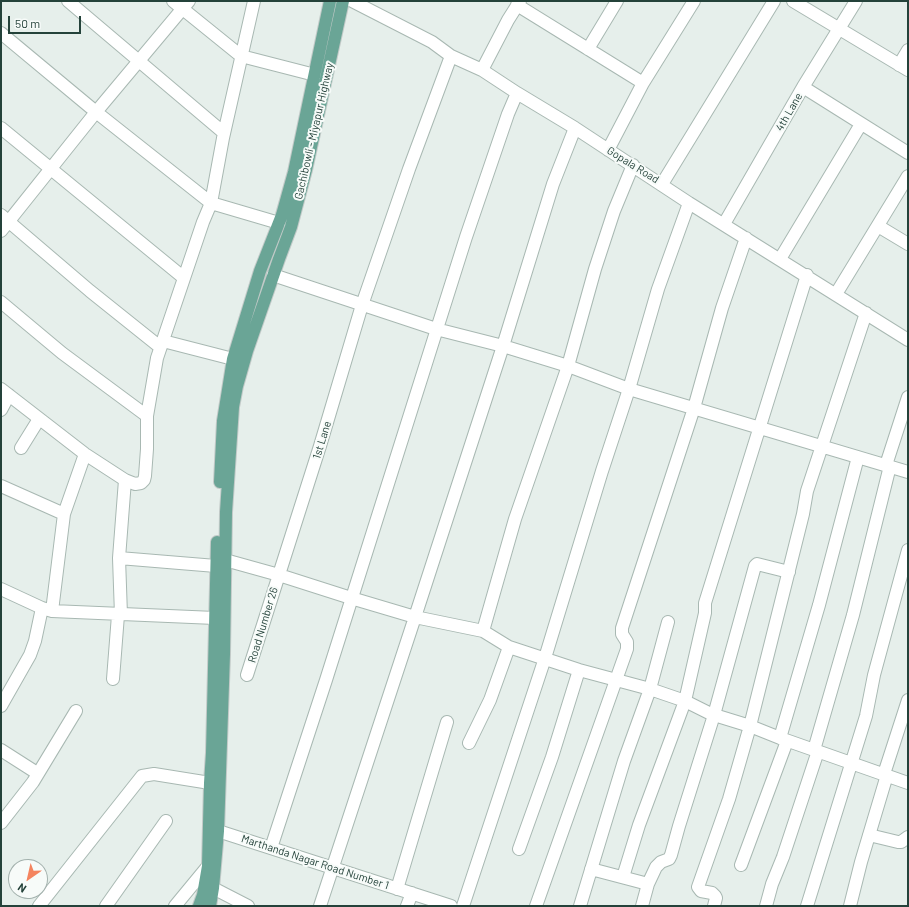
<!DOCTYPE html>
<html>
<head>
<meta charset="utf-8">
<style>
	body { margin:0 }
	#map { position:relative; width:909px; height:907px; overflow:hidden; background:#e6efeb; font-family:Barlow,sans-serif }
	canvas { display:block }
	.frame { position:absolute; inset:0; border:2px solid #24423a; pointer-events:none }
	.north { position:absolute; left:8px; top:859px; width:40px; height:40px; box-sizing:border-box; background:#f7fbf9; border:1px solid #a3b1ad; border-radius:50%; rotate:214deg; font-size:11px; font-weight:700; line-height:16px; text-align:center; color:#24423a }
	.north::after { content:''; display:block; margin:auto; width:14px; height:18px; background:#f4845f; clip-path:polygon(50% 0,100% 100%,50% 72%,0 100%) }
	.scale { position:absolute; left:8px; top:16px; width:73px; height:18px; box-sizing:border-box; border:2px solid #24423a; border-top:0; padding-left:5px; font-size:12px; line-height:14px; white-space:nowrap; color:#24423a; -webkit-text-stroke:3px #f7fbf9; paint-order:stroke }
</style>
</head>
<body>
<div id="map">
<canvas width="909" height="907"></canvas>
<div class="frame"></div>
<div class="north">N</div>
<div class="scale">50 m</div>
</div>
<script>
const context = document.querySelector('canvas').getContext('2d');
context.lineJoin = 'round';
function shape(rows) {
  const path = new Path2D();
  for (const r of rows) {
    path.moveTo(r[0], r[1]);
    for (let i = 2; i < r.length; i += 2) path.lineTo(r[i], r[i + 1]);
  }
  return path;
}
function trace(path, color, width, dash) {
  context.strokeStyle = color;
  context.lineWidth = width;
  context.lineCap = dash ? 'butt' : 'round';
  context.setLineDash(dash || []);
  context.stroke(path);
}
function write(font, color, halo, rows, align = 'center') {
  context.font = font + ' Barlow,sans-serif';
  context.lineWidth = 4;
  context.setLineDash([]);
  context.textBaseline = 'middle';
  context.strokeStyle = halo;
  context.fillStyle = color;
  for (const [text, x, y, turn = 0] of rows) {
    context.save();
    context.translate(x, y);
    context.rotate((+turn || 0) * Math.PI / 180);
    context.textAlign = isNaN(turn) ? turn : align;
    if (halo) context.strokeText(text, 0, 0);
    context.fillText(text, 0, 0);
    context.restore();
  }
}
const minor = shape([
	[68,1,224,133],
	[173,1,241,56,315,75],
	[352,1,432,42,451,56,482,70,517,93,575,128,689,203,908,340],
	[793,1,908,70],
	[517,5,643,83],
	[1,33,96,112,211,203,279,223],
	[588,49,617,1],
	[899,65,908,50],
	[482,70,508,20,520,1],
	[803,87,908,153],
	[1,128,184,278],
	[608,150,643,83,694,1],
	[662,184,774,1],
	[1,215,90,291,160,347],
	[724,224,803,87,856,1],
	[878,226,908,244],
	[1,231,96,112,189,1],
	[780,259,861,124],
	[273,275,436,329,503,346,568,366,629,389,908,472],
	[836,294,908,176],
	[1,302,62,353,147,416],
	[163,341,233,359],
	[1,389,85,454,125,480,135,484,141,483,144,480,145,476,147,449,147,416,157,358,203,222,211,203,223,138,254,1],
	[1,410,9,395],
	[21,448,39,419],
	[886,465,908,397],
	[1,486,64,514],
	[119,558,216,566],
	[225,560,279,575,351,598,415,617,483,631,509,647,579,670,650,689,685,701,711,714,750,726,780,738,908,783],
	[1,589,42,608,52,611,215,618],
	[52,611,64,514,85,454],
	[121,615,119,558,125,480],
	[483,631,515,519,568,366,595,269,614,211,633,165],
	[247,675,320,446,362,305,409,169,451,56],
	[113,679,118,615],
	[1,706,30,655,35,641,42,608],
	[780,738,819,605,858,457],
	[469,743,490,700,509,647],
	[1,750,37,773],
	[814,750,853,615,890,466],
	[884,774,908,700],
	[1,823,33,782,76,711],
	[218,831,451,906],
	[869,835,898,842,901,842,908,837],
	[271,848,326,680,466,237,508,114,517,93],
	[519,849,552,757,579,670],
	[741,865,787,741],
	[591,869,648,884],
	[623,877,639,825,685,701,705,613,705,603,807,275],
	[213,888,248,906],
	[397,889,447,722],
	[39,906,142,776,154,774,210,783],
	[106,906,166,821],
	[175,906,208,866],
	[320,906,415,617,503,346,553,184,575,128],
	[407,906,412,893],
	[463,906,545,658,602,471,629,389,658,289,689,203],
	[536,906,627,649,627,642,622,634,622,628,694,408,722,308,746,238],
	[580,906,624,761,650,689,668,622],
	[642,906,648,884,656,867,661,862,669,859,671,855,679,826,714,715,755,566,757,564,789,572],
	[714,906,716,898,715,896,712,893,701,891,698,887,729,799,750,726,803,514,807,491,866,313],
	[766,906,772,884,783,857,818,751],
	[807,906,866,716,874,675,908,550],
	[850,906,861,862,887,775]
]);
const major = shape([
	[220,482,223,421,233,359,260,271,282,215,294,172,330,1],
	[199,906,203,895,208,866,210,783,212,753,217,542],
	[210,906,213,888,218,831,224,654,226,512,233,407,237,386,247,351,279,259,291,227,306,170,343,1]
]);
trace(minor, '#a8b8b2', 14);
trace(major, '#c2cac8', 14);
trace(minor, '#fff', 12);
trace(major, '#6aa596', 12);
write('11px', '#24423a', '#f7fbf9', [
	["4th Lane",789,112,-60],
	["Gachibowli - Miyapur Highway",314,131,-77],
	["Gopala Road",633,165,32],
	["1st Lane",322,440,-73],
	["Road Number 26",263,625,-73],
	["Marthanda Nagar Road Number 1",315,862,18]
]);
</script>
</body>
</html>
